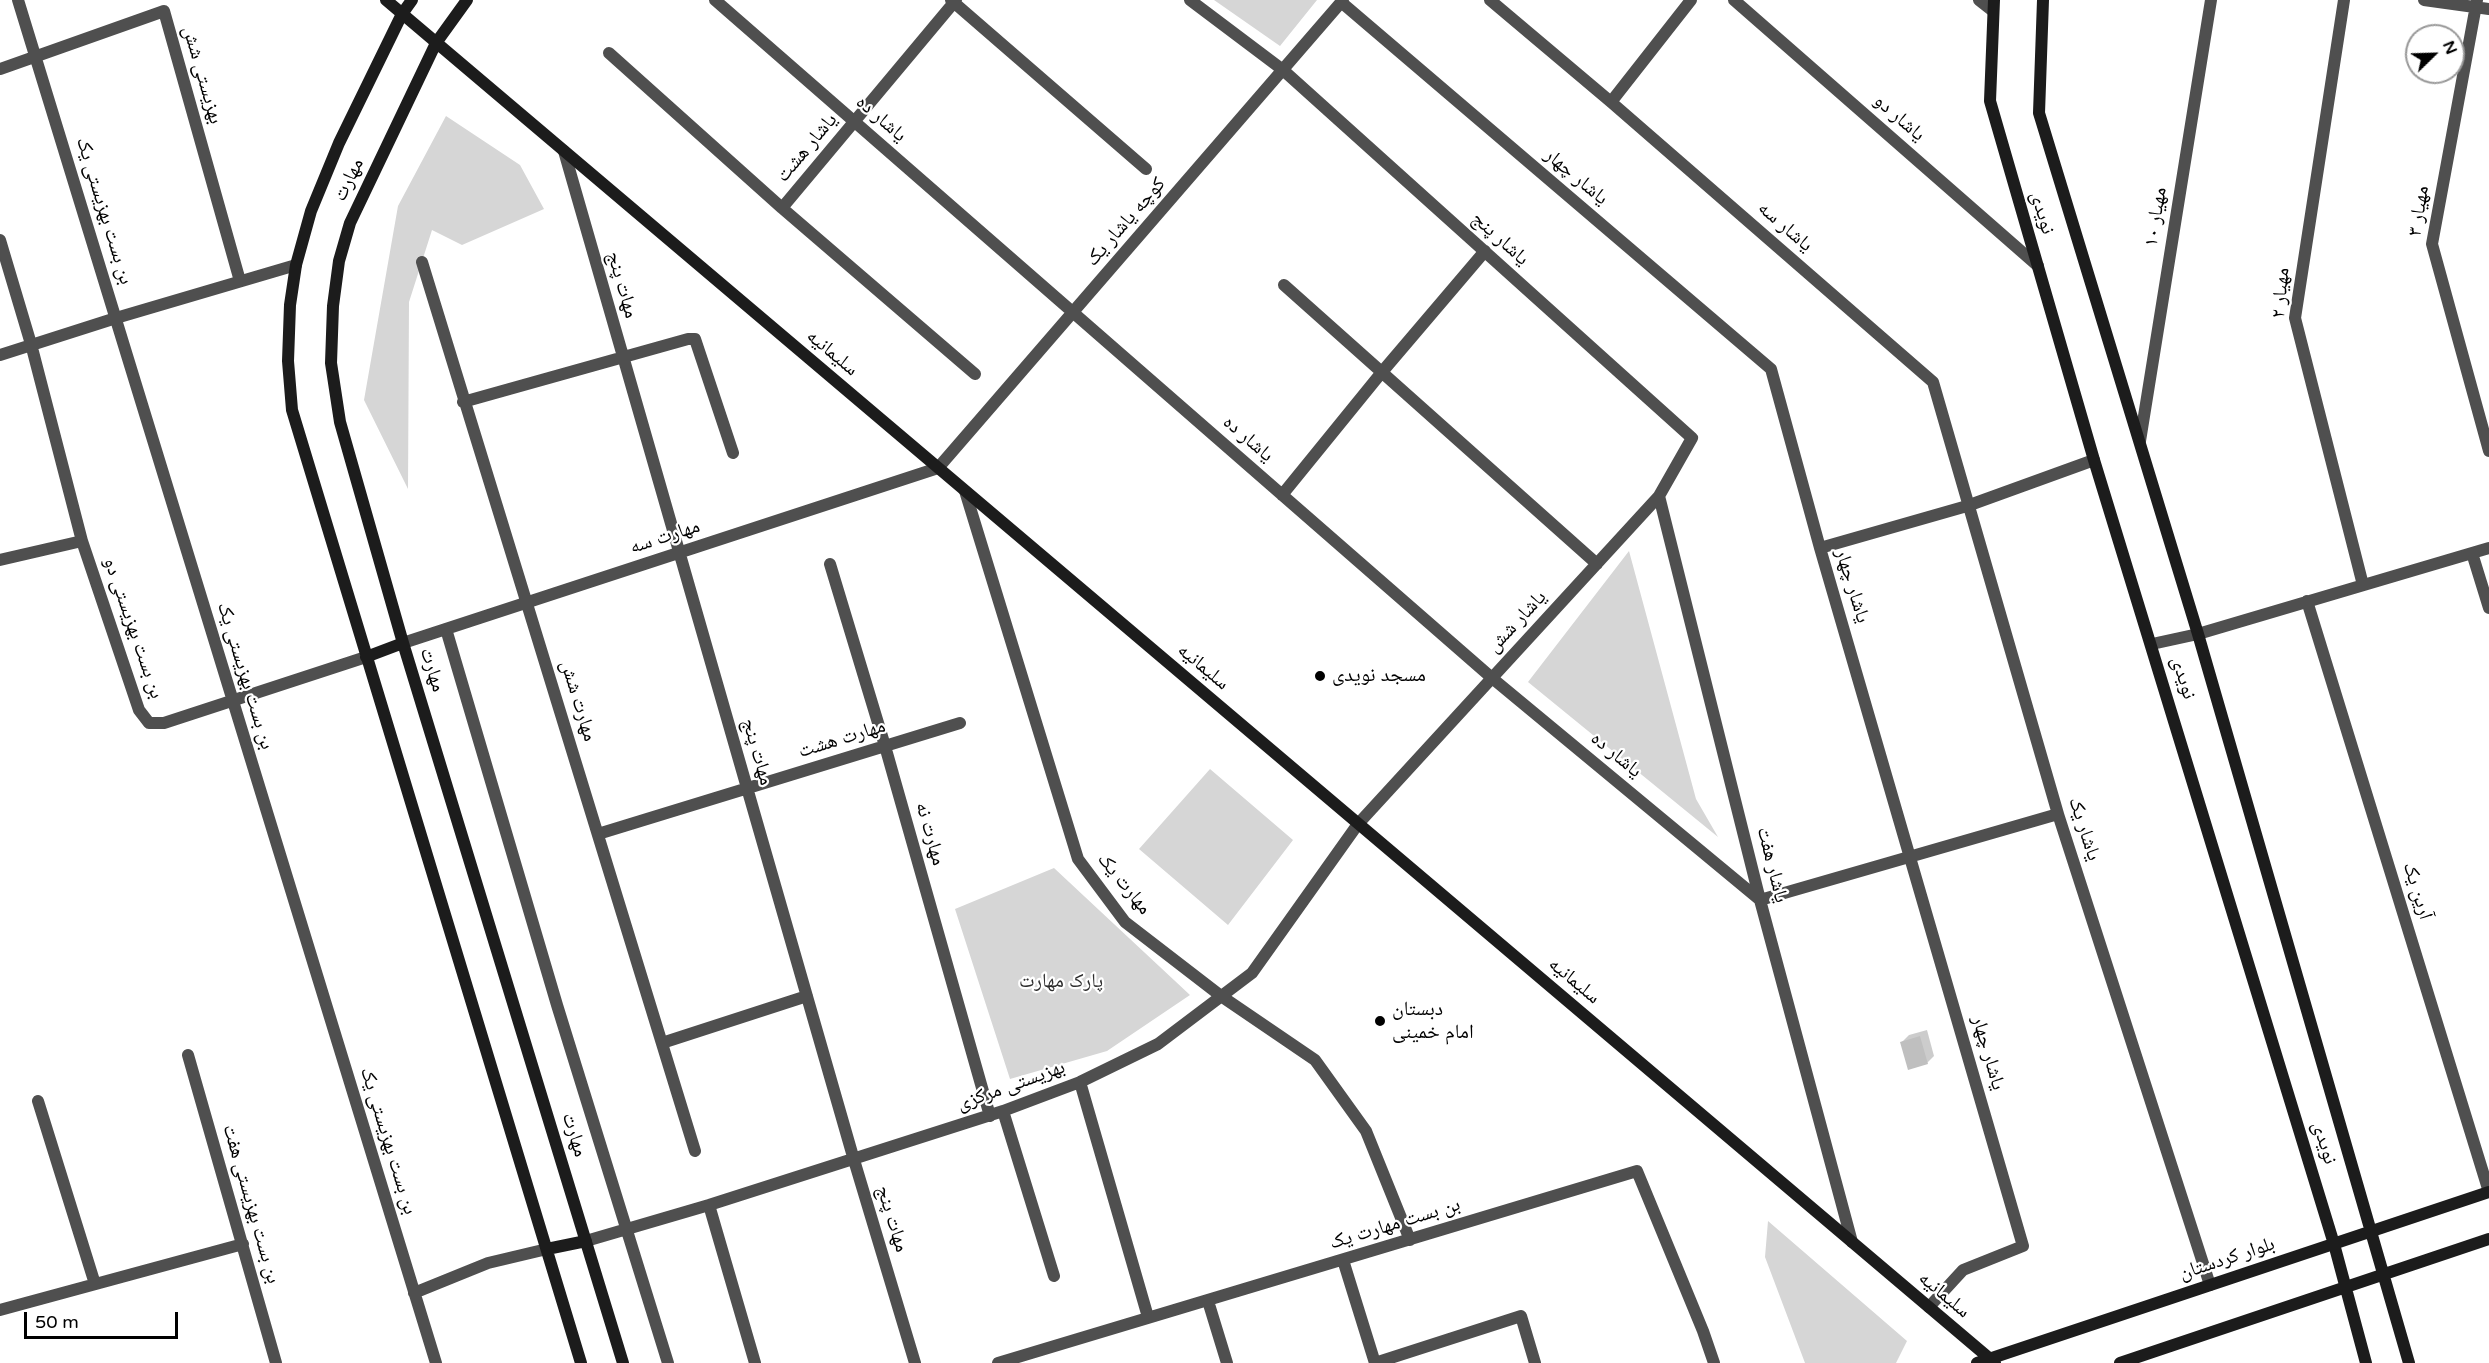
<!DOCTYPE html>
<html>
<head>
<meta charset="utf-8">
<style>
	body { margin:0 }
	#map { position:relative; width:2489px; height:1363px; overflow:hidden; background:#fff; font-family:"Varela Round",sans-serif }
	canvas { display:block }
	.north { position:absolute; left:2405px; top:24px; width:60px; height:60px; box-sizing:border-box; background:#fff; border:2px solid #999; border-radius:50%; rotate:67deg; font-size:16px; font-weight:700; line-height:24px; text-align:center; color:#000 }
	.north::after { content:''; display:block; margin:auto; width:21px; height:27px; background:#000; clip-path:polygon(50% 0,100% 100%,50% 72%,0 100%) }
	.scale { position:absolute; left:24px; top:1312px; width:154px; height:27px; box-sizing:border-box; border:3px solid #000; border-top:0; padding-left:8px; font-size:18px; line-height:21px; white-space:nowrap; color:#000; -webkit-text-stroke:4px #fff; paint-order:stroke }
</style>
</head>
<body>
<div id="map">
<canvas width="2489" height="1363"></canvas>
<div class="north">N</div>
<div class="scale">50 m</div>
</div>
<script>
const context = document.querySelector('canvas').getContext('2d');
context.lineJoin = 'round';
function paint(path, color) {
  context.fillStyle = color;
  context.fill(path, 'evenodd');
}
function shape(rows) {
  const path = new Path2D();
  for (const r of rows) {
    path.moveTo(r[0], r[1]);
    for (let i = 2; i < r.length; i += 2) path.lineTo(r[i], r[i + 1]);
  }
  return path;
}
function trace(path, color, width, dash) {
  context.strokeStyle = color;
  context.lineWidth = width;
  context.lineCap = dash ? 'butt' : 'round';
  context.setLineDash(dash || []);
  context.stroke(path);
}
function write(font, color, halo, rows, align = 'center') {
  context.font = font + ' "Varela Round","Noto Naskh Arabic",sans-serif';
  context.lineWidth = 4.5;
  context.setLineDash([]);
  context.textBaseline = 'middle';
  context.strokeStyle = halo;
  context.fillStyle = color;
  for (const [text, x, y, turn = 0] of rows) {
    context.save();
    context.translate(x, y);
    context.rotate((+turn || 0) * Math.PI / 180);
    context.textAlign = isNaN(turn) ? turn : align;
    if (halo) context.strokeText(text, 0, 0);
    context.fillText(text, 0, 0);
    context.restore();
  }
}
paint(shape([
	[1214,0,1317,0,1280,46],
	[446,116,520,165,544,209,462,245,432,230,409,302,408,489,364,400,398,206],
	[1629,551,1696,799,1718,837,1528,682],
	[1210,769,1293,840,1228,925,1139,849],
	[1054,868,1190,995,1107,1051,1010,1079,955,909],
	[1768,1221,1907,1341,1896,1363,1805,1363,1765,1257]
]), '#d6d6d6');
paint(shape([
	[1927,1030,1934,1056,1927,1063,1902,1042,1909,1035]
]), '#0003');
paint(shape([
	[1920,1036,1928,1064,1908,1070,1900,1042]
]), '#bfbfbf');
trace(shape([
	[18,0,436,1363],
	[715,0,1492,678,1760,900,2058,814],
	[951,0,1146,169],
	[956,0,782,208,975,374],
	[1490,0,1611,102,1933,382,2058,814,2210,1285],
	[1734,0,2038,266],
	[1979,0,1993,11],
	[2344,0,2295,318,2363,585],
	[2424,0,2489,9],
	[2477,0,2432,244,2489,451],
	[1341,2,1771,369,1820,548,2023,1246,1963,1270,1929,1307],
	[609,53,782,208],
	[0,69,164,11,240,281],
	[1611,102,1691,0],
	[564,151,854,1160,915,1363],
	[0,240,31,344,82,541],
	[422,262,695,1151],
	[1284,285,1597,564],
	[0,355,116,318,296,265],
	[463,402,688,339,695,339,733,453],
	[2140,441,2211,0],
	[965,491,1078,859,1125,922,1221,996,1315,1060,1366,1131,1410,1240],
	[1282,495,1382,372,1485,251],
	[1659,496,1760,900,1852,1242],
	[1820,548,1967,506,2094,460],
	[2489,548,2472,553,2489,608],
	[0,560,82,541,139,710,149,723,164,723,366,657],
	[830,564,885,746,990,1116],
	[2307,601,2489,1192],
	[446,629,557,1005,668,1363],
	[403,643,938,468,1343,0],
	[2152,644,2198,634,2472,553],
	[598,834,960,723],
	[662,1043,807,996],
	[188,1055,276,1363],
	[1080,1082,1148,1317],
	[38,1101,95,1284],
	[1003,1111,1054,1276],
	[709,1205,755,1363],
	[586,1241,709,1205,1003,1111,1080,1082,1158,1044,1252,973,1358,824,1659,496,1692,438,1283,70,1190,0],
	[1343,1260,1375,1363],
	[414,1293,488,1263,547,1249],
	[1208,1301,1227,1363],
	[0,1310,243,1244],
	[998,1363,1637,1171,1703,1331,1714,1363],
	[1375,1363,1521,1316,1535,1363]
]), '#4f4f4f', 12);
trace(shape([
	[386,0,1995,1363],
	[412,0,402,14,339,143,311,211,296,265,290,305,288,361,292,410,581,1363],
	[467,0,436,43,350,223,339,261,333,306,331,363,340,422,403,643,623,1363],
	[1994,0,1990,101,2094,460,2334,1244,2366,1363],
	[2043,0,2039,113,2198,634,2409,1363],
	[366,657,403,643],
	[547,1249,586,1241],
	[1977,1363,2489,1192],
	[2120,1363,2489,1239]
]), '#1c1c1c', 12);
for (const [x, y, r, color] of [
	[1320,676,6,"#000"],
	[1380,1021,6,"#000"]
]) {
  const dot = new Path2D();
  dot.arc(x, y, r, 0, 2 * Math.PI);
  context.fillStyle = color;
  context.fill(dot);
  trace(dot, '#fff', 2);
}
write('20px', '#000', '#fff', [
	["بهزیستی شش",202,75,74],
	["یاشار دو",1899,118,41],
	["یاشار ده",881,119,41],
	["یاشار هشت",807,148,-50],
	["یاشار چهار",1576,177,40],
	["مهارت",349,180,-64],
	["بن بست بهزیستی یک",104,211,73],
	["مهیار ۳",2419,211,-81],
	["نویدی",2042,213,74],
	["مهیار ۱۰",2156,217,-81],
	["کوچه یاشار یک",1126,222,-49],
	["یاشار سه",1785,227,41],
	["یاشار پنج",1500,239,42],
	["مهات پنج",622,285,74],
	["مهیار ۲",2281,293,-85],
	["سلیمانیه",832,353,40],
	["یاشار ده",1248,439,41],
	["مهارت سه",665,537,-18],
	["یاشار چهار",1852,586,73],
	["یاشار شش",1517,622,-47],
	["بن بست بهزیستی دو",133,628,71],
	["سلیمانیه",1203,667,40],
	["مهارت",432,670,73],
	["بن بست بهزیستی یک",245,676,73],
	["نویدی",2183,678,73],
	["مهارت شش",578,701,73],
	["مهارت هشت",842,739,-17],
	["مهات پنج",757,752,74],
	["یاشار ده",1616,755,40],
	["یاشار یک",2084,829,72],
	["مهارت نه",930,834,74],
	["یاشار هفت",1772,865,76],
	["مهارت یک",1124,884,51],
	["آرین یک",2417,891,73],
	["سلیمانیه",1574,981,40],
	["یاشار چهار",1988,1053,74],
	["بهزیستی مرکزی",1011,1086,-20],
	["مهارت",574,1135,73],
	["بن بست بهزیستی یک",388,1141,73],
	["نویدی",2324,1143,73],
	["بن بست بهزیستی هفت",251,1204,74],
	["مهات پنج",892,1219,73],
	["بن بست مهارت یک",1395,1224,-17],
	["بلوار کردستان",2227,1259,-18],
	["سلیمانیه",1944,1295,40]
]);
write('20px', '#000', '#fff', [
	["مسجد نویدی",1332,676],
	["دبستان",1392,1010],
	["امام خمینی",1392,1033]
], 'left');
write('20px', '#2d2d2d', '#fff', [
	["پارک مهارت",1061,982]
]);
</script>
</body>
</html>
